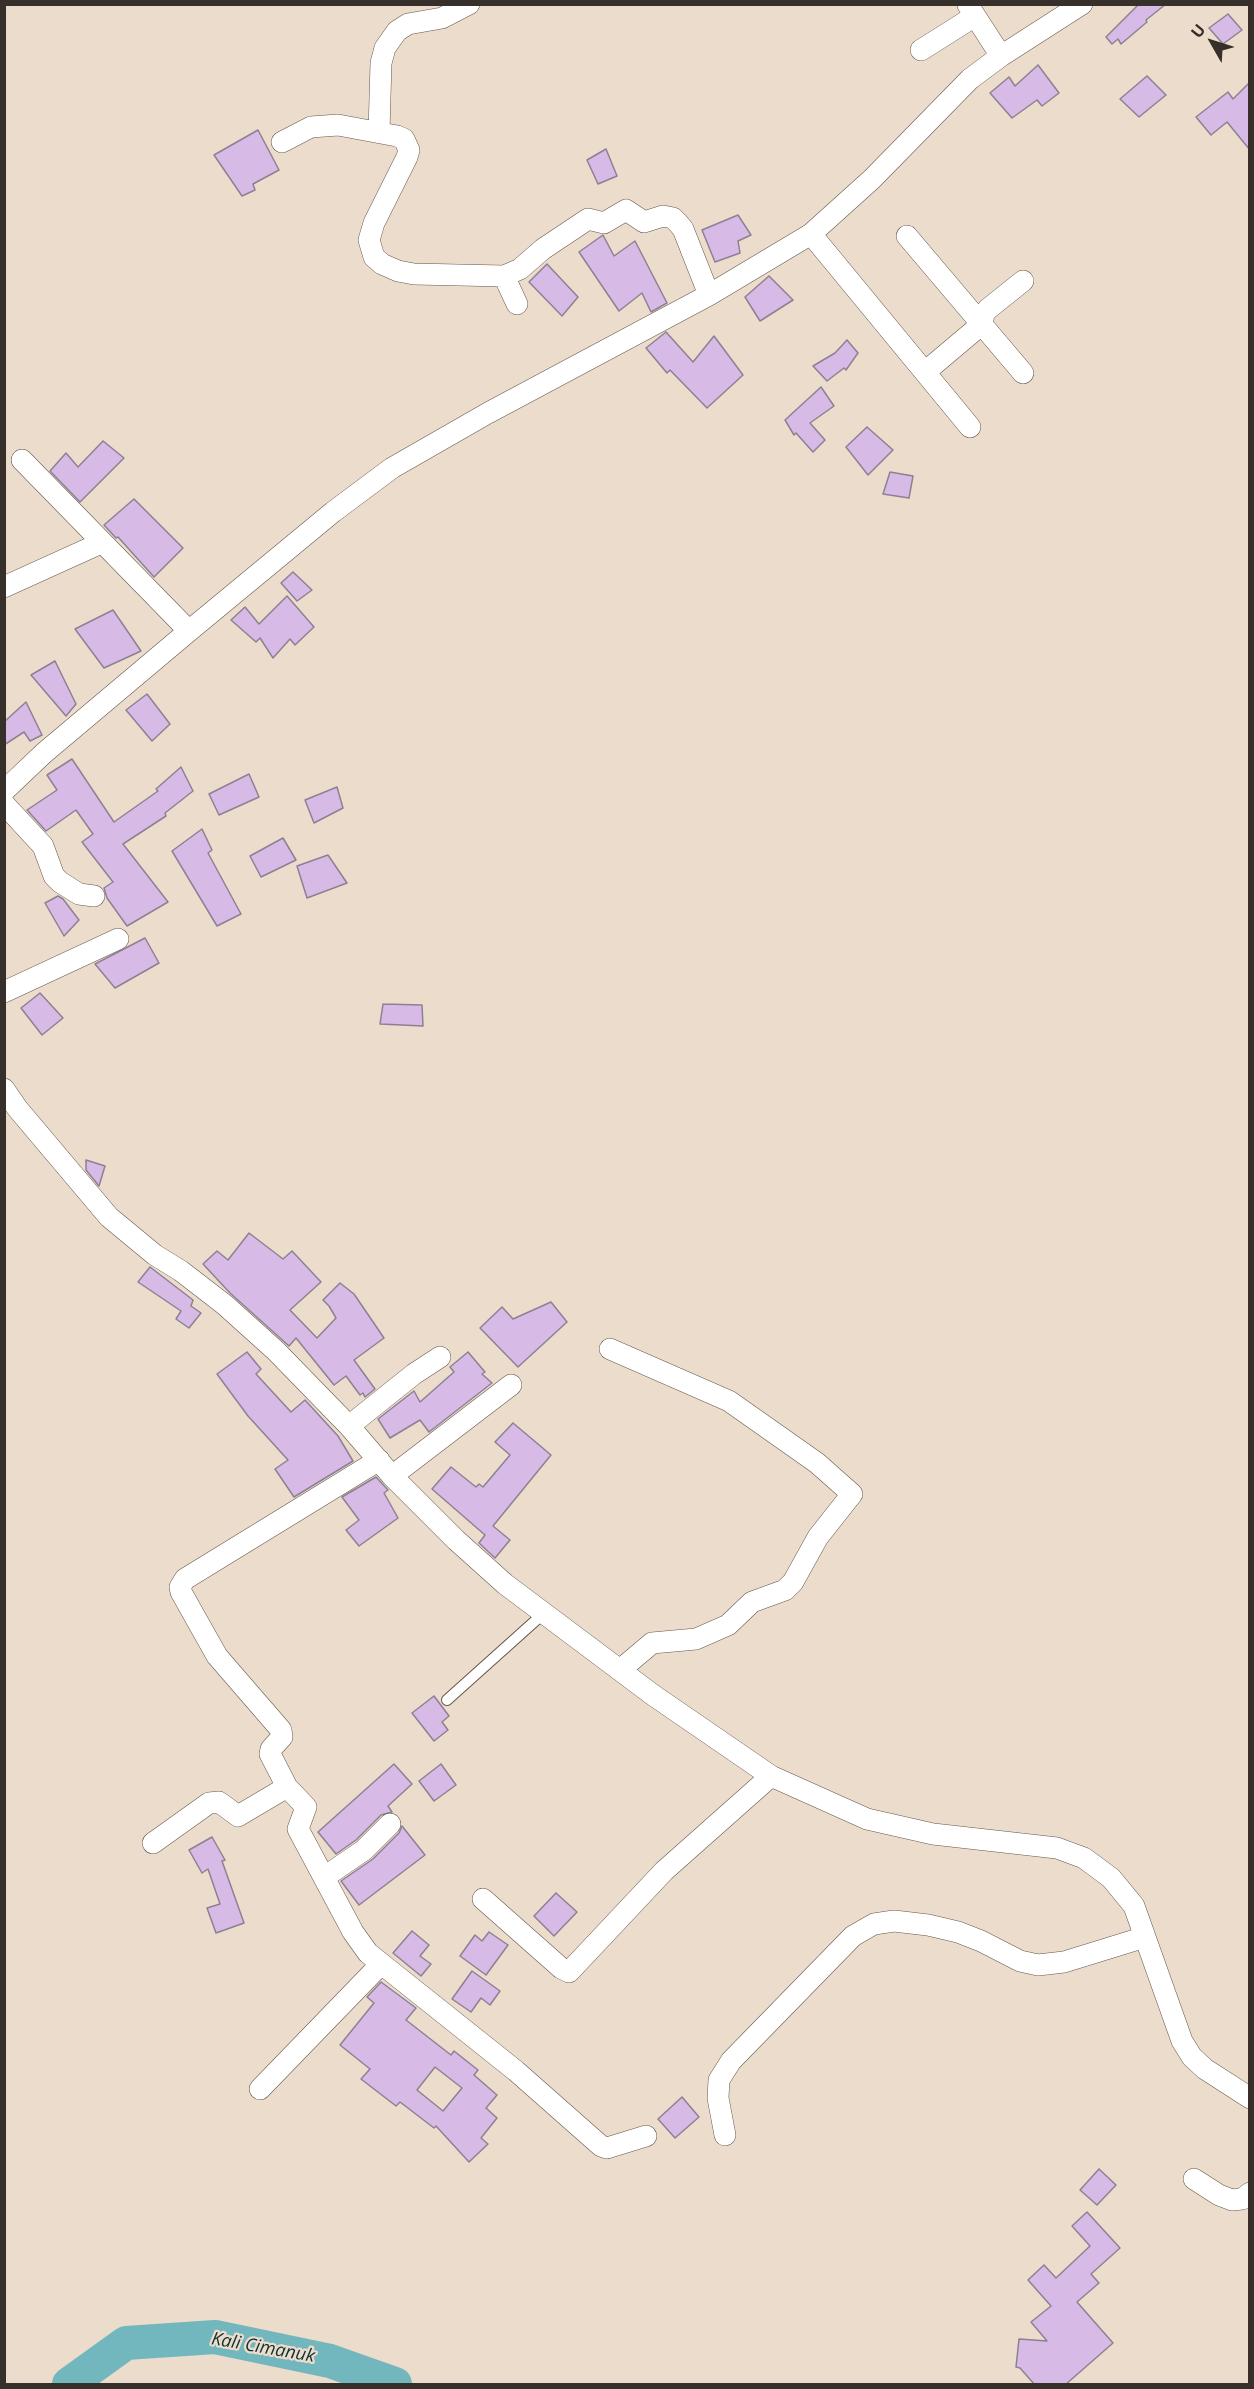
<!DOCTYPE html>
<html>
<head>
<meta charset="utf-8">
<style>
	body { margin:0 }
	#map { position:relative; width:1254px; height:2389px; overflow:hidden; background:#ecdccc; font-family:"Open Sans",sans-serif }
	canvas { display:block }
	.frame { position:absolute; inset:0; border:6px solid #37302a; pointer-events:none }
	.north { position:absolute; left:1182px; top:12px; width:60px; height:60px; -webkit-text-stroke:4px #ecdccc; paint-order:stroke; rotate:309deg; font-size:16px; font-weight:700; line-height:24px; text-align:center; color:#37302a }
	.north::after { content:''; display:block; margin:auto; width:21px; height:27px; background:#37302a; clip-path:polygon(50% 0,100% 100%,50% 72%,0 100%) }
</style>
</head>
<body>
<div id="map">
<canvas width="1254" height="2389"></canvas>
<div class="frame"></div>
<div class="north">U</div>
</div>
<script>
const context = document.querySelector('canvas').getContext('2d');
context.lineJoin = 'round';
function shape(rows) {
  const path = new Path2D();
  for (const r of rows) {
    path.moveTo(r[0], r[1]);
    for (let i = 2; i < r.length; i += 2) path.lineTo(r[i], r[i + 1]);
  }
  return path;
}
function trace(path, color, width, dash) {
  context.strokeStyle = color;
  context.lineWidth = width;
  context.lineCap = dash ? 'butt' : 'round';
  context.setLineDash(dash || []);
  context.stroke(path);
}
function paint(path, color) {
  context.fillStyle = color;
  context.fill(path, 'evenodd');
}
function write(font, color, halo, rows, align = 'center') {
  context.font = font + ' "Open Sans",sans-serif';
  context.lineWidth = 4.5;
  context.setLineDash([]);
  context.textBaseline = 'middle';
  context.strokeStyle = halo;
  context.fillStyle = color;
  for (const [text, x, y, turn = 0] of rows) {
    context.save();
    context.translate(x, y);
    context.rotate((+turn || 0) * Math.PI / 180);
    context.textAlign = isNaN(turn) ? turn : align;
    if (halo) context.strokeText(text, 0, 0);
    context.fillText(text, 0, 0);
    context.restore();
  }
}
trace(shape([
	[69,2384,126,2343,215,2337,330,2361,395,2384]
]), '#72b7bd', 34);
const building = shape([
	[1139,4,1166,4,1146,20,1147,22,1121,44,1118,39,1112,44,1106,37,1139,4],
	[1228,14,1242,30,1223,44,1209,28,1228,14],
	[1038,65,1059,93,1042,106,1037,100,1012,118,990,93,1009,77,1015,86,1038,65],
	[1147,76,1166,95,1139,117,1120,99,1147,76],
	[1250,82,1250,150,1227,122,1211,135,1196,117,1228,92,1233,99,1250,82],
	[258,130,279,170,253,184,255,190,242,196,214,155,258,130],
	[606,149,617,176,598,184,587,160,606,149],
	[738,215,751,235,738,241,740,253,715,262,702,230,738,215],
	[603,235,614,256,635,241,667,303,651,312,642,293,619,311,579,252,603,235],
	[547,264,578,297,562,316,529,282,547,264],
	[769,276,793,300,760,321,745,297,769,276],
	[666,332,693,362,714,336,743,375,707,408,670,370,667,373,646,348,666,332],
	[847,340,858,353,846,370,844,368,827,381,813,366,835,353,847,340],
	[821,387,834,406,810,423,825,440,813,452,796,433,794,435,785,420,821,387],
	[867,427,893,450,868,475,846,447,867,427],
	[103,441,124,458,80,502,50,471,66,453,78,467,103,441],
	[890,472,913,476,909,498,883,494,890,472],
	[134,499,183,548,154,577,118,537,116,538,104,525,134,499],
	[293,572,312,590,297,601,281,583,293,572],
	[287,596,314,627,295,645,290,639,273,658,260,638,256,642,231,620,245,607,259,624,287,596],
	[113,610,141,651,104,668,75,629,113,610],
	[55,661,76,704,66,716,31,675,55,661],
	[147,694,170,724,152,741,126,710,147,694],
	[26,702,42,735,30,741,24,732,4,745,4,722,26,702],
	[72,759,114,822,158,791,156,789,181,767,193,791,165,813,166,816,123,844,168,902,127,926,107,898,104,888,113,882,82,842,93,834,76,810,46,831,27,810,57,790,47,775,72,759],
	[249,774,259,797,219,815,209,794,249,774],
	[337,787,343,808,314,823,305,800,337,787],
	[202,829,212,850,208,853,241,914,217,926,172,851,202,829],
	[283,838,296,860,261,877,250,856,283,838],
	[328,855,347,883,307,898,297,866,328,855],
	[58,896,63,899,79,920,64,936,45,903,58,896],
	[145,938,159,963,115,988,95,964,145,938],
	[40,993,63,1018,42,1035,21,1008,40,993],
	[383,1004,422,1005,423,1026,380,1024,383,1004],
	[86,1160,105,1166,99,1186,86,1170,86,1160],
	[249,1233,283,1259,292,1251,321,1282,290,1310,317,1338,336,1318,329,1306,323,1300,340,1283,354,1294,384,1338,354,1360,375,1389,365,1397,363,1393,360,1395,346,1376,334,1385,296,1338,289,1346,230,1293,203,1264,217,1251,228,1260,249,1233],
	[150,1267,193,1300,191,1306,201,1313,189,1328,176,1319,181,1311,138,1282,150,1267],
	[551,1302,567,1322,518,1367,480,1328,502,1307,513,1319,551,1302],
	[247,1352,261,1369,256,1374,291,1412,305,1400,338,1436,353,1461,294,1497,275,1469,288,1460,248,1416,217,1374,247,1352],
	[468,1352,485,1372,482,1374,492,1383,429,1432,420,1420,390,1438,378,1419,414,1391,420,1402,454,1372,450,1367,468,1352],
	[513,1423,551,1455,493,1526,510,1540,495,1558,479,1543,485,1535,432,1489,451,1467,476,1487,479,1484,483,1487,510,1455,495,1442,513,1423],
	[376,1477,388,1490,384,1493,398,1518,359,1546,346,1530,359,1520,342,1497,376,1477],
	[434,1696,449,1716,442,1722,448,1730,434,1741,412,1713,434,1696],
	[394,1764,412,1784,388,1806,392,1812,381,1815,356,1840,336,1854,318,1832,394,1764],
	[441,1764,456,1785,434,1801,419,1781,441,1764],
	[402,1826,425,1855,359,1905,341,1881,373,1859,399,1833,402,1826],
	[212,1837,225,1860,222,1861,244,1923,216,1933,207,1908,220,1904,208,1869,202,1873,189,1850,212,1837],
	[556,1893,577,1912,554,1936,534,1916,556,1893],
	[412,1931,429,1945,420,1956,431,1964,421,1976,393,1953,412,1931],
	[489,1932,508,1945,486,1975,460,1956,475,1935,482,1941,489,1932],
	[472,1971,500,1991,490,2005,481,1998,471,2012,452,1999,472,1971],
	[381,1982,416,2008,406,2020,451,2055,454,2051,478,2070,474,2075,497,2095,486,2108,497,2118,481,2138,488,2144,469,2162,436,2126,434,2128,400,2102,396,2106,361,2079,370,2069,340,2045,374,2003,367,1997,381,1982],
	[435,2067,462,2088,443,2111,417,2090,435,2067],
	[682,2097,699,2117,675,2138,658,2119,682,2097],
	[1099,2169,1116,2185,1097,2205,1080,2190,1099,2169],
	[1087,2212,1120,2248,1091,2274,1099,2283,1077,2302,1113,2343,1065,2385,1035,2385,1020,2368,1016,2367,1019,2339,1047,2341,1031,2322,1051,2306,1028,2280,1044,2265,1056,2278,1090,2246,1072,2226,1087,2212]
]);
paint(building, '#d8bae7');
trace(building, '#8c8192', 1.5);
const lane = shape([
	[447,1700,544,1613]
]);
const street = shape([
	[968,5,1001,56],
	[921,50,975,16],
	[379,132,381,63,385,48,397,31,408,24,442,18,469,4],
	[282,142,311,127,338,125,397,136,404,139,409,150,407,157,374,223,369,240,374,257,382,264,398,271,414,274,504,276,520,269,543,249,588,219,604,223,626,210,644,222,663,216,673,218,678,223,683,229,709,295],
	[811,234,970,427],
	[907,236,1023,373],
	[504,276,517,304],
	[925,372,982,324,984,314,988,309,1023,281],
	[22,460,189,631],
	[4,587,101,543],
	[4,791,44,753,189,631,333,512,392,468,488,413,709,295,811,234,872,179,970,79,1001,56,1082,4],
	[4,804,43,846,54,876,60,882,79,894,94,896],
	[4,992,118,939],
	[4,1089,17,1108,109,1217,155,1255,181,1271,225,1305,276,1351,349,1426,392,1476,456,1540,505,1584,653,1695,771,1776,867,1819,933,1834,1057,1848,1084,1858,1111,1878,1134,1906,1182,2041,1192,2057,1205,2069,1250,2098],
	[610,1349,729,1401,817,1463,852,1494,818,1537,793,1582,785,1590,752,1602,728,1625,696,1639,652,1643,620,1670],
	[349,1426,414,1374,440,1357],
	[379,1460,185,1579,180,1587,181,1592,217,1656,281,1730,282,1737,271,1749,270,1754,287,1787,306,1807,298,1829,353,1932,368,1953,516,2071,601,2146,607,2148,646,2136],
	[392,1476,511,1385],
	[153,1843,209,1803,219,1802,238,1816,287,1787],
	[326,1876,364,1850,390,1824],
	[483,1899,561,1968,569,1972,664,1871,771,1776],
	[260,2089,381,1964],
	[725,2135,718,2098,719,2080,731,2061,853,1936,874,1924,894,1921,928,1925,958,1932,981,1941,1020,1961,1038,1965,1064,1962,1145,1937],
	[1194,2179,1219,2195,1232,2200,1242,2199,1250,2193]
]);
trace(lane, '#65574a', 12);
trace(street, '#65574a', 22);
trace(lane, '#fff', 10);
trace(street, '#fff', 21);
write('italic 18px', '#0d3033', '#ecdccc', [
	["Kali Cimanuk",263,2348,10]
]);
</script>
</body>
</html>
